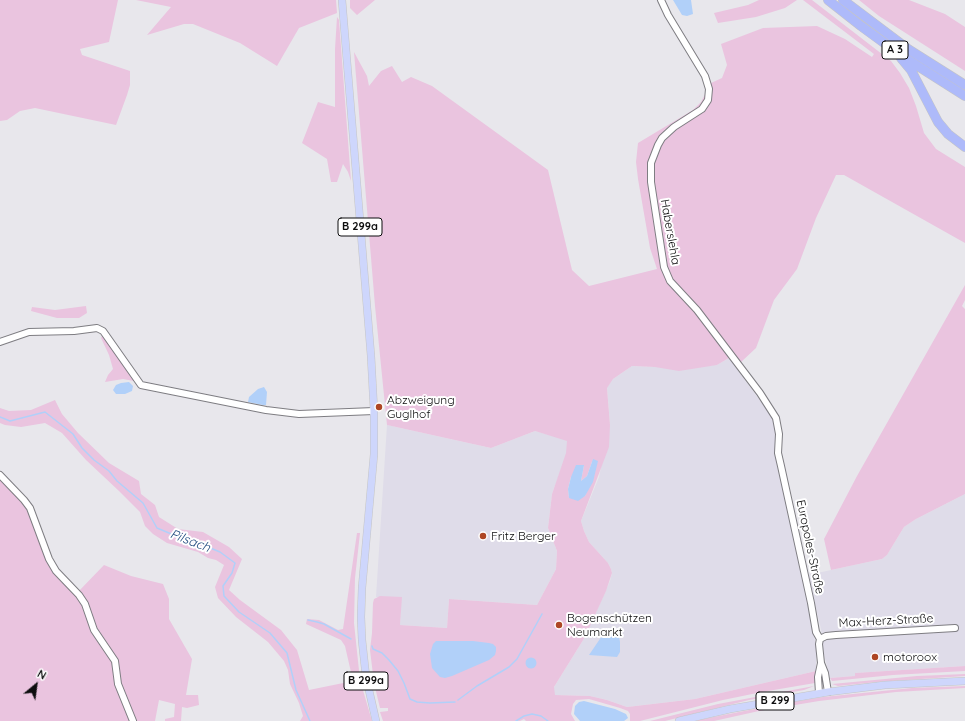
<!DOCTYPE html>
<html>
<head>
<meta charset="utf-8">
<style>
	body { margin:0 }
	#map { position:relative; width:965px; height:721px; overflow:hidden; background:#e8e7ec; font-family:Quicksand,sans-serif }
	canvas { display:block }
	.north { position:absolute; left:16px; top:665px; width:40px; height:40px; -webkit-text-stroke:3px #fff; paint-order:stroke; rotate:29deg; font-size:11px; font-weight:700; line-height:16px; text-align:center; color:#0d0d0e }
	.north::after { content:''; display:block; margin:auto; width:14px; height:18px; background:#0d0d0e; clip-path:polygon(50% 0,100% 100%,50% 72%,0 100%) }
</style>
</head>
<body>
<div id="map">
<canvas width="965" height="721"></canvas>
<div class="north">N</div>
</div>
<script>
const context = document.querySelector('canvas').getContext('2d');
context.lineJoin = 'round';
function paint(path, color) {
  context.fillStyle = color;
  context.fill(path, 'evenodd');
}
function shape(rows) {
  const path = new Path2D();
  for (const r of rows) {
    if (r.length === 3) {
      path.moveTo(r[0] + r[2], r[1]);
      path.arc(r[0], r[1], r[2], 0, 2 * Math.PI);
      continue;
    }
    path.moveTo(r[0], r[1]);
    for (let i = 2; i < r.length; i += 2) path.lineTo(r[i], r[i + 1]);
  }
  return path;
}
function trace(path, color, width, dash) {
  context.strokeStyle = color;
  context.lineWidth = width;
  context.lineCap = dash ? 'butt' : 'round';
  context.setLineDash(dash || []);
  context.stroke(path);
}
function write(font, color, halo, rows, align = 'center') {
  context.font = font + ' Quicksand,sans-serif';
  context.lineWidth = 4;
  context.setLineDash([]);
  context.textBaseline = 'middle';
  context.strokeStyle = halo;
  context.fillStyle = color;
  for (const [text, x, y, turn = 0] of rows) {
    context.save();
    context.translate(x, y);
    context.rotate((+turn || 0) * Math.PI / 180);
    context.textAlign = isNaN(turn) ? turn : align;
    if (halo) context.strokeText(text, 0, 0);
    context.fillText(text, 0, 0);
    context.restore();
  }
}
paint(shape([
	[729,358,772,417,776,432,775,448,778,465,808,575,882,559,887,555,904,527,916,519,965,494,965,666,856,673,855,676,830,678,824,654,821,629,808,575,805,588,816,646,816,671,695,699,627,707,607,700,590,696,554,695,554,687,585,637,610,581,612,573,611,569,608,563,589,542,584,531,581,521,599,477,610,425,607,387,613,379,632,366,655,367,717,365],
	[387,425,491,448,535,431,567,440,567,453,552,494,548,528,557,551,556,569,537,605,449,599,447,628,400,625,401,597,376,597]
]), '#dfdce9');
paint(shape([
	[0,0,118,0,109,42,80,49,82,55,130,71,130,85,127,95,116,125,35,108,20,111,7,120,0,121],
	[136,0,336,0,337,13,299,28,277,66,240,43,193,24,184,24,147,35,171,7],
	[350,0,375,0,357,15,350,8],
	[759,0,797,0,785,8,756,17,718,23,714,13,748,5],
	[803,0,812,0,891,61,900,73,909,88,916,106,924,133,936,149,965,167,965,243,844,175,836,175,816,218,797,269,774,300,756,348,740,363,734,355,717,365,679,371,655,367,632,366,613,379,607,388,610,425,609,447,581,521,584,531,589,542,608,563,611,569,612,573,606,591,585,637,554,687,555,695,590,696,607,700,627,707,695,699,816,671,815,683,762,692,723,700,640,721,630,721,630,714,628,711,620,708,589,699,576,700,573,704,571,714,575,721,526,721,524,719,520,721,383,721,380,712,388,711,388,708,380,708,374,683,370,650,372,633,373,603,374,599,380,596,402,597,400,625,447,628,449,599,537,605,556,569,557,551,548,528,552,494,566,453,567,441,535,431,491,448,387,425,375,306,354,52,367,76,369,86,381,71,392,66,402,82,411,77,432,86,548,170,572,270,589,286,657,269,650,248,638,179,636,162,638,143,693,110,701,102,711,83,722,78,727,65,721,44,763,28,817,26,845,39,872,57,874,54],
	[593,459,585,496,569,498,568,489,571,477,584,465,581,481,587,476],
	[859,0,909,0,945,14,965,27,965,71,879,16],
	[337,17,339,20,351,181,348,172,343,164,337,182,331,182,327,159,302,143,318,102,335,107,335,49],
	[965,285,965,300,962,306,965,309,965,494,916,519,904,527,887,555,882,559,831,570,824,539,857,476],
	[86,306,87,313,79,318,57,318,31,311,32,307,55,310],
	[103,334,127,369,134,381,123,379,105,382,108,375,113,369,109,355,101,338],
	[55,400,62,414,78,433,109,463,139,481,141,494,155,505,159,517,178,529,203,532,229,547,242,559,229,590,240,600,281,630,297,650,309,690,353,681,345,646,341,640,306,624,307,619,319,620,338,630,343,629,357,533,360,533,355,578,354,623,360,680,372,721,300,721,303,716,299,703,290,684,288,670,284,661,268,642,236,617,218,598,215,587,224,565,216,560,208,558,198,552,167,543,153,534,145,526,140,512,119,491,86,460,62,433,45,423,21,427,5,425,0,423,0,408,9,411,31,410],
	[0,478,23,502,28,509,51,569,59,579,68,588,77,593,104,565,131,576,163,584,169,599,169,619,192,659,186,695,198,695,199,705,187,708,182,707,181,721,165,721,165,719,174,717,175,704,159,700,155,721,0,721],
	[965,666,965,671,893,675,832,681,830,678,855,676,855,673],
	[965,674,965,676,877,682,838,686,832,684,917,676],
	[814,686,804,690,749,700,665,721,650,721,718,704],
	[965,686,965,688,896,692,819,701,759,711,714,721,693,721,775,705,823,697,912,688]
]), '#eac4df');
paint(shape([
	[673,0,691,0,693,14,687,16,682,15],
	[129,382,133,386,132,391,125,394,116,394,113,390,116,385,121,383],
	[264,387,267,392,266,405,263,405,248,402,249,397,258,389],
	[593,459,598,461,593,482,585,496,578,501,569,498,568,489,571,477,576,465,584,465,581,481,587,476],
	[606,630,618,631,620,642,620,652,617,657,589,655],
	[436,641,473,641,489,643,493,644,496,647,496,651,495,655,489,660,452,676,445,678,440,677,432,668,430,654,433,644],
	[531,663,5.5],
	[584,701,615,709,626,714,628,718,624,721,580,721,574,714,575,706,579,702]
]), '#b1d0f9');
trace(shape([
	[0,417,10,421,45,412,73,434,82,448,94,460,109,471,117,481,143,503,157,528,181,538,203,545,220,552,235,563,232,573,223,586,224,596,239,612,270,633,287,653,296,690,310,721],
	[308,620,317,622,324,624,351,639],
	[372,646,373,649,382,653,389,660,398,671,404,683,410,699,417,702,430,703,455,702],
	[458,700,477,686,509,667,517,659,542,614],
	[516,721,524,716,532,714,541,716,548,721]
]), '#b1d0f9', 1.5);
const minor = shape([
	[661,0,668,15,705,76,709,89,708,100,702,109,674,127,662,138,658,145,651,163,651,182,664,267,670,281,697,310,760,393,776,418,779,434,778,453,781,466,811,603,816,632,820,639,819,644,821,663,825,673,828,692],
	[0,342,29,332,74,331,97,328,103,331,141,385,266,410,299,414,374,411],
	[0,475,24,500,30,508,49,559,56,571,79,595,85,604,94,630,115,661,118,684,133,721],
	[820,639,826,636,836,635,955,628],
	[819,693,818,677,821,663]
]);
const major = shape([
	[342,0,371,356,374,411,374,454,362,588,361,617,362,640,366,677,376,721],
	[679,721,730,709,828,692,885,685,965,681]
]);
const highway = shape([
	[828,0,861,26,902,56,965,96],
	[843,0,908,49,965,85],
	[901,58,911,70,938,122,948,134,965,147]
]);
trace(minor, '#7e7d82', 8);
trace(major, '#c5c5c5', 8);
trace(highway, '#c5c5c5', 10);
trace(minor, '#fff', 6);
trace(major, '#ced6fc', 7);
trace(highway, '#aebafa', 9);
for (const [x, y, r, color] of [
	[379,407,4,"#ae4624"],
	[483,536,4,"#ae4624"],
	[559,625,4,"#ae4624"],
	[875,657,4,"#ae4624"]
]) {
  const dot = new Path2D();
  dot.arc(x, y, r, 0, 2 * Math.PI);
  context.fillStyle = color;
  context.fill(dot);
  trace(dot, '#fff', 1.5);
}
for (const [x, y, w] of [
	[895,50,26],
	[360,227,44],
	[366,681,44],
	[775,701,38]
]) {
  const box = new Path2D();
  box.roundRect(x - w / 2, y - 9, w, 18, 3);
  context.fillStyle = '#fff';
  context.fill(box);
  trace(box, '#0d0d0e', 1);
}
write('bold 11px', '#0d0d0e', null, [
	["A 3",895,50],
	["B 299a",360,227],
	["B 299a",366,681],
	["B 299",775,701]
]);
write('12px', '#0d0d0e', '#fff', [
	["Haberslehla",670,232,80],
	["Europoles-Straße",810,547,78],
	["Max-Herz-Straße",886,621,-3]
]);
write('12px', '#0d0d0e', '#fff', [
	["Abzweigung",387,400],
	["Guglhof",387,414],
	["Fritz Berger",491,536],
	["Bogenschützen",567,618],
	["Neumarkt",567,632],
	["motoroox",883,657]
], 'left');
write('italic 13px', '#264f82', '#fff', [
	["Pilsach",190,541,21]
]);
</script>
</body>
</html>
